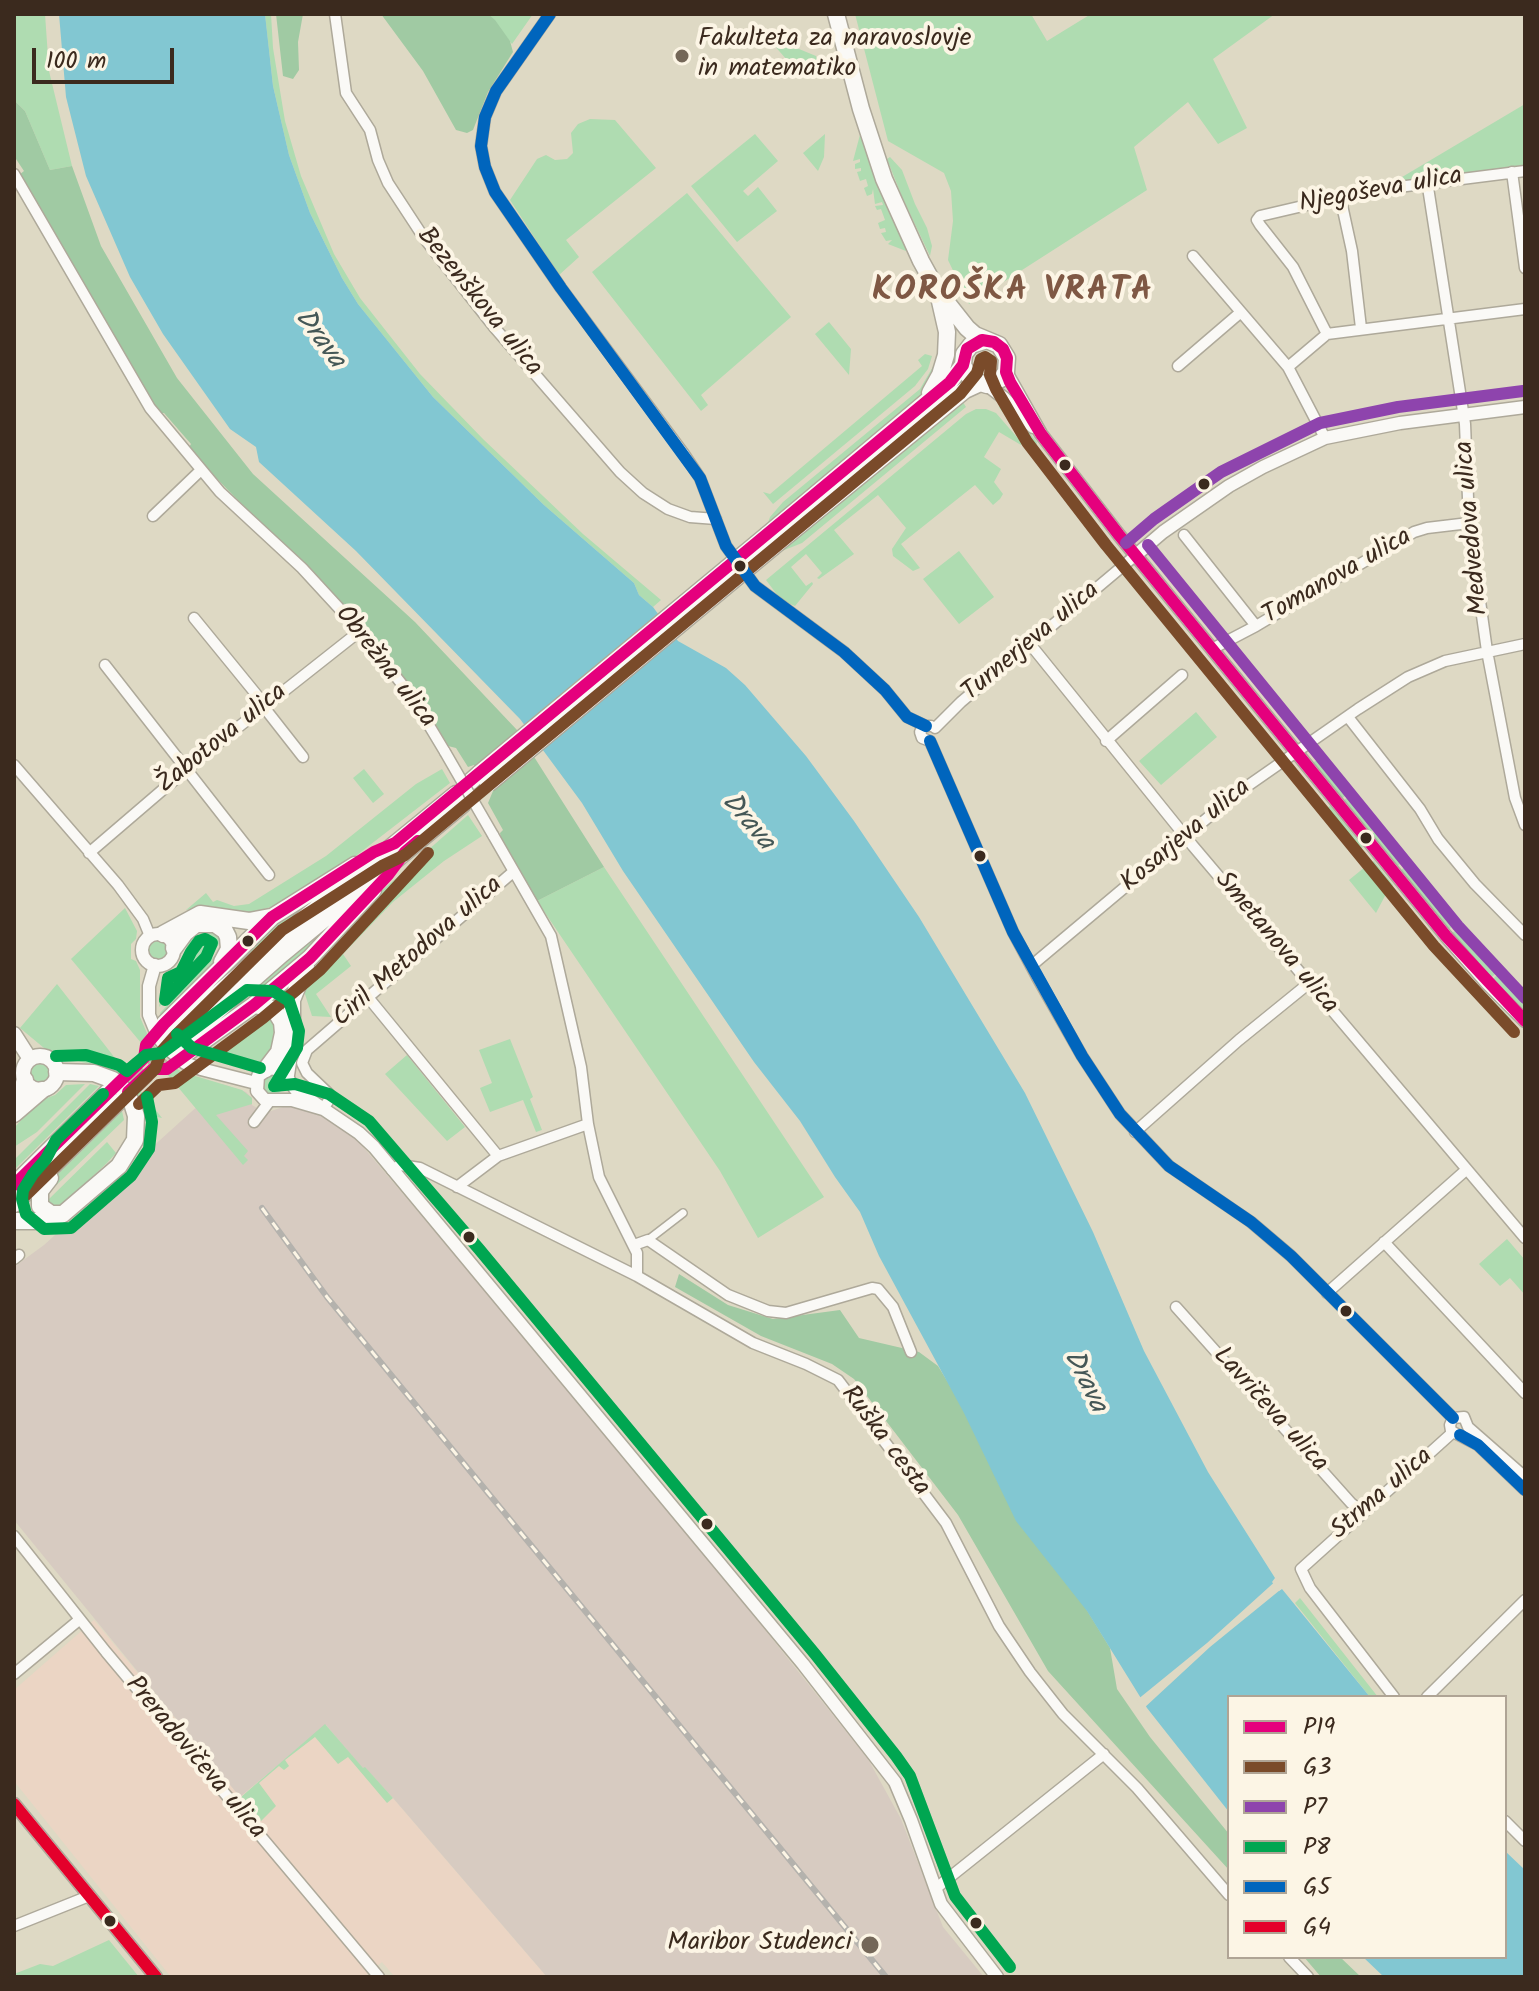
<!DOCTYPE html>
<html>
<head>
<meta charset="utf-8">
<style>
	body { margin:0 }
	#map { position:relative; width:1539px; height:1991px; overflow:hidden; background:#ded9c4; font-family:Kalam,sans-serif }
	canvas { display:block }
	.frame { position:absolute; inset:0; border:16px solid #3b2a1e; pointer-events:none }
	.legend { position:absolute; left:1227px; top:1695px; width:280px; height:264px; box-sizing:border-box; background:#fcf5e5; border:2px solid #afa495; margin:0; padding:10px 14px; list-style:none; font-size:24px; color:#3b2a1e }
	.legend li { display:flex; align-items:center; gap:16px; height:40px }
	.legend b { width:40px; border:2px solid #afa495 }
	.scale { position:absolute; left:32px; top:48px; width:142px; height:36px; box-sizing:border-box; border:4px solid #3b2a1e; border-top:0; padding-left:10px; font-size:24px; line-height:28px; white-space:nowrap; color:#3b2a1e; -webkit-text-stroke:6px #fcf5e5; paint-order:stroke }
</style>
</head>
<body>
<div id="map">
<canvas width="1539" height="1991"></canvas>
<div class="frame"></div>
<ul class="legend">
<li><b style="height:10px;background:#e5007d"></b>P19</li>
<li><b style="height:10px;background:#7a4b2a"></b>G3</li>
<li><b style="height:10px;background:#8e44ad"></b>P7</li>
<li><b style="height:10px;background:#00a651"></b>P8</li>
<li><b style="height:10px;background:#0065bd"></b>G5</li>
<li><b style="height:10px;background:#e4002b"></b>G4</li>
</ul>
<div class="scale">100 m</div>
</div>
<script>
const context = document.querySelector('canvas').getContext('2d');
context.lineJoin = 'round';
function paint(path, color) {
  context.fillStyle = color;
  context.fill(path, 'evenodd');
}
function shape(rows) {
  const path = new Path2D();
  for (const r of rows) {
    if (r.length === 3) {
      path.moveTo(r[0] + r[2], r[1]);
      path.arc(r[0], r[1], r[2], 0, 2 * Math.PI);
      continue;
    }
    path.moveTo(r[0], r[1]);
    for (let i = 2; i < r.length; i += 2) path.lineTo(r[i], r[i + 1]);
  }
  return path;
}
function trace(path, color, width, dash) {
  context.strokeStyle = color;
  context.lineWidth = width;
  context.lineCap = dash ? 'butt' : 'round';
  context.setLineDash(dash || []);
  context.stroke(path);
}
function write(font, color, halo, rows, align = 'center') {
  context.font = font + ' Kalam,sans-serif';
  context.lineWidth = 8;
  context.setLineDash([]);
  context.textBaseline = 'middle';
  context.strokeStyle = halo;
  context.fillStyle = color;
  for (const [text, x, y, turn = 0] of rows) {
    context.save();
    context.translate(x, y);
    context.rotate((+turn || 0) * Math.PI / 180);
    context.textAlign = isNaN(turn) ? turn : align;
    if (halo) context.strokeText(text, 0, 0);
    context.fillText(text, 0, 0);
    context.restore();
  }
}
paint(shape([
	[94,1620,240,1797,325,1724,363,1768,365,1767,393,1798,547,1977,395,1977,382,1962,364,1977,171,1977,14,1781,14,1690]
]), '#ebd5c4');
paint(shape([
	[222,1084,246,1092,252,1098,252,1105,265,1113,286,1106,300,1105,323,1116,353,1135,639,1472,868,1759,901,1819,943,1927,984,1977,547,1977,393,1798,365,1768,363,1769,326,1725,240,1797,14,1520,14,1267,44,1245]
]), '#d7cbc1');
paint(shape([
	[14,14,45,14,49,71,72,166,50,170,25,111,14,100],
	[265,14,271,14,273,48,285,121,301,176,334,254,360,298,420,374,484,440,583,534,661,600,653,607,639,595,634,583,544,505,433,397,358,304,342,278,310,213,289,155,273,86],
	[488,14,533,14,512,44],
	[855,14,1031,14,1047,41,1091,14,1275,14,1213,59,1247,128,1218,144,1188,102,1134,147,1147,190,969,304,948,260,953,221,951,191,944,173,888,141],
	[765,35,816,56,819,65,815,74,802,77],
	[1525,104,1525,167,1392,183],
	[590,119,615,120,656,168,566,240,579,257,559,275,510,200,537,159,546,155,555,160,567,159,573,153,571,133,578,124],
	[861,131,908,249,906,251,888,244,892,240,886,241,881,233,886,232,885,228,880,229,878,223,885,220,881,209,877,210,875,206,883,205,882,202,875,204,873,189,872,194,867,196,864,188,868,186,866,179,860,181,857,172,861,171,861,168,855,169,855,164,860,162,860,159,853,161],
	[755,134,778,161,743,191,748,196,758,187,777,211,737,242,691,186],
	[825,134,824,157,818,171,803,153],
	[890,157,902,170,915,204,927,228,932,246,930,256,902,197,887,159],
	[687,193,791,317,701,395,708,405,701,411,592,272],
	[829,322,851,349,849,375,815,334],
	[925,354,932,356,928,369,915,386,773,504,763,492,770,494,922,366,918,360],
	[938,358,924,394,766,528,770,517,783,502,920,389],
	[961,399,966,407,802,543,777,553],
	[1004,402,1037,442,1035,452,1001,410,999,407],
	[986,409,996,413,1022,443,1021,445,999,432,984,457,1001,469,994,482,1003,494,1000,499,993,505,975,485,901,544,920,568,913,571,893,556,892,549,906,528,878,495,834,530,854,554,819,579,817,578,822,573,806,554,791,567,806,586,812,582,813,584,795,606,781,600,766,580,966,414,976,409],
	[959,551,994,597,959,624,923,579],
	[1196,712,1217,737,1161,785,1139,761],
	[1319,759,1348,794,1341,799,1312,763],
	[364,769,384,794,373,803,353,778],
	[442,769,450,783,357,855,274,906,250,913,210,906,186,910,206,893,213,902,217,900,234,906,249,904,326,856,416,784],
	[1349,796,1375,828,1369,833,1343,801],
	[1330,806,1363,847,1358,852,1324,810],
	[468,815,482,836,444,861,393,902,343,954,351,966,316,994,331,1017,312,1016,304,991,314,968,378,894],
	[1377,830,1403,862,1396,867,1372,834],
	[1374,861,1393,885,1389,891,1368,865],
	[1406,866,1454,925,1448,930,1400,871],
	[604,867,824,1197,758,1238,720,1171,537,901],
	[1365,867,1386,894,1376,913,1349,880],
	[343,878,167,1030,255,937],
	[358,897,313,949,187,1048],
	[125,908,137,931,136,939,131,944,131,959,136,961,140,970,140,1017,152,1045,170,1064,182,1072,242,1090,252,1098,252,1104,216,1115,248,1151,244,1156,248,1160,243,1165,71,959],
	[1457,929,1496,973,1490,979,1451,934],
	[205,931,212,931,219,936,220,942,216,949,159,1007,162,981,179,965,189,941],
	[158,950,9],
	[226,944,220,959,162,1020,160,1013],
	[1446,950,1480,988,1476,993,1441,955],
	[1497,975,1525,1002,1525,1010,1492,980],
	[57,984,162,1118,148,1115,135,1091,116,1073,99,1066,60,1057,44,1048,20,1028],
	[1482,990,1511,1019,1506,1024,1477,995],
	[264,1014,271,1017,275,1025,271,1051,266,1059,254,1066,233,1065,220,1045],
	[510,1039,533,1097,530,1099,542,1130,536,1132,523,1100,490,1112,480,1088,492,1083,479,1050],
	[407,1055,465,1127,447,1141,385,1074],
	[40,1073,9],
	[273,1085,10],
	[85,1084,37,1132,14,1147,14,1128,39,1101,55,1095,66,1085],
	[90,1084,99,1086,14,1170,14,1160],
	[122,1111,124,1120,45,1196,49,1183],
	[107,1142,116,1153,107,1163,65,1202,55,1207,49,1205,49,1199],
	[1507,1239,1525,1260,1525,1295,1510,1278,1500,1286,1479,1264],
	[1300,1598,1378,1697,1370,1697,1295,1603],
	[325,1724,363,1768,365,1767,393,1798,387,1803,348,1757,338,1764,315,1737,285,1760,289,1766,284,1770,279,1766,259,1783,276,1806,261,1821,241,1797],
	[109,1940,139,1977,14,1977,14,1974,40,1964,53,1966]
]), '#afdcb1');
paint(shape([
	[276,14,303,14,298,42,299,70,293,79,283,76],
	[381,14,488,14,495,20,510,41,513,52,488,92,473,130,467,133,456,130,423,71],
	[14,100,25,111,50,170,72,166,101,246,177,378,253,474,415,622,517,730,604,867,537,901,501,839,500,833,503,830,488,803,493,791,474,765,468,767,456,748,448,746,422,701,374,640,188,449,191,444,164,413,159,413,19,175,24,171,16,159,14,160],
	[679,1274,728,1305,773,1319,840,1310,859,1338,919,1352,938,1366,1110,1648,1117,1689,1150,1737,1229,1834,1229,1870,1048,1671,958,1515,854,1379,832,1364,761,1336,675,1287],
	[1304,1957,1340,1957,1361,1977,1321,1977]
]), '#a0caa3');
paint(shape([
	[59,14,265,14,273,86,289,155,310,213,342,278,358,304,433,397,544,505,634,583,639,595,653,607,678,641,726,668,745,685,806,756,854,821,919,917,1025,1093,1093,1232,1144,1351,1208,1472,1275,1578,1272,1582,1279,1591,1282,1589,1370,1697,1229,1697,1229,1812,1147,1708,1087,1611,1016,1521,964,1413,879,1256,860,1212,835,1177,800,1121,754,1062,623,871,582,803,520,719,356,551,259,462,256,447,230,429,163,334,130,277,86,176,66,97],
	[1505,1851,1525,1870,1525,1977,1384,1977,1363,1957,1505,1957]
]), '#82c7d2');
paint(shape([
	[1279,1578,1277,1582,1285,1586,1210,1647,1143,1709,1137,1700,1207,1643]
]), '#ded9c4');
trace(shape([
	[109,1091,170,1035],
	[118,1102,179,1045]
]), '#bdb6a3', 16, [16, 8]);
const pedestrian = shape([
	[648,1240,683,1213]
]);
const minor = shape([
	[335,14,346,93,370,130,378,160,388,183,424,238,494,327,620,472,643,493,668,509,690,517,716,519],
	[550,14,496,91,485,117,481,146,485,167,495,192,561,288,684,454,700,478,726,546,755,586,844,652,885,690,907,717,926,726],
	[1512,172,1525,268],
	[14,174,150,408,220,492,302,568,360,631,412,697,445,752],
	[1427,181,1465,424,1469,523,1487,651,1515,798,1525,825],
	[1340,196,1352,251,1361,328],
	[1193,256,1288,367,1325,438],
	[1327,334,1293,267,1260,225,1257,220,1260,216,1367,191,1525,171],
	[1178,366,1241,312],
	[1288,367,1327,334,1525,309],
	[153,516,201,470],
	[1184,535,1256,626],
	[194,618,256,694,263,706,303,757],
	[1030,644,1193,846,1525,1238],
	[1212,649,1256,626,1414,532,1427,528,1469,523],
	[105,665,269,875],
	[1348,717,1420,809,1438,839,1475,884,1525,935],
	[935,728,961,702,1136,555],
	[930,741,1013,932,1037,977,1082,1056,1120,1114,1169,1166,1251,1222,1291,1256,1453,1418],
	[930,741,922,738,920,732,924,726,931,726],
	[1106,741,1182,675],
	[14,765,118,885,143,919,150,936],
	[493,835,551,936,581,1067,588,1124,599,1177,637,1253,637,1276],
	[89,853,208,751,360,631],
	[1031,966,1236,794,1358,709,1408,677,1445,661,1525,644],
	[367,996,498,1156],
	[323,1109,329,1100,329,1094,307,1073,302,1063,307,1050,513,872],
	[254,1122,269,1102],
	[1135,1132,1239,1040,1308,984],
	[392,1170,400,1165,420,1168,637,1276,753,1343,806,1364,838,1380,946,1523,999,1626,1030,1672,1063,1714,1137,1788,1229,1895],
	[457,1187,498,1156,588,1124],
	[1384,1242,1525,1393],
	[634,1245,648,1240,728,1295,768,1311,786,1313,872,1288,878,1289,893,1307,911,1352],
	[14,1259,19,1255],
	[1327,1293,1466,1170],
	[1176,1307,1351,1503,1363,1513],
	[1525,1477,1468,1427,1464,1417,1453,1418,1450,1425,1451,1431,1478,1445,1525,1490],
	[14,1536,106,1652,379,1977],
	[14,1674,79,1620],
	[1394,1697,1310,1588,1301,1569,1452,1433],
	[1427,1697,1525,1600],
	[1505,1821,1525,1841],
	[935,1889,1104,1754],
	[14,1926,89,1896],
	[1289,1957,1308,1977]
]);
const tertiary = shape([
	[1006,372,1041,434,1119,535,1446,936,1487,983,1525,1021],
	[987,385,1004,398,1033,427],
	[1136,555,1163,532,1229,486,1263,467,1325,438,1400,423,1525,407],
	[158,950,16],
	[155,965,149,986,149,1015,158,1037,166,1047,185,1063,201,1069,256,1083],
	[323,1109,292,1100,265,1100,257,1091,258,1076,270,1068,281,1070,297,1091,359,1133,374,1147,803,1664,895,1782,911,1820,941,1904,997,1977],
	[14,1804,156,1977]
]);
const secondary = shape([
	[14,1034,30,1059],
	[40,1073,17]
]);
const primary = shape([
	[836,14,861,109,884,179,921,261,937,290,967,328,975,335,999,345,1007,358,1006,372,1001,379,987,385,971,380,963,365],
	[930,393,940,375,946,355,947,332,939,297],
	[767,535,950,382,963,365,964,354,971,345,987,340],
	[773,547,965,390,978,384],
	[470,782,480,773],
	[163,934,200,914,249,921,270,917],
	[174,948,185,933,196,924,215,924,225,931,228,937,229,949,222,962],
	[254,1005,274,1009,282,1022,283,1033,279,1052,266,1069],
	[164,1024,272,917,355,865],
	[170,1035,302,920,456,794],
	[179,1045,282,954,462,805],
	[188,1052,254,1005,310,958,373,890],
	[286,1075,292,1035,292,1000,306,966],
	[16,1108,25,1080],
	[14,1114,42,1090],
	[50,1178,40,1191,40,1206,51,1214,61,1214],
	[14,1185,108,1092],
	[14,1204,118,1102],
	[14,1221,48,1221,63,1214,119,1166,135,1140,136,1116,132,1103,123,1089,113,1080,94,1073,57,1072]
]);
trace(pedestrian, '#aea99a', 10);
trace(minor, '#aea99a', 13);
trace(tertiary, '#aea99a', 15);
trace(secondary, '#aea99a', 17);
trace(primary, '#aea99a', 19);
trace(pedestrian, '#faf9f6', 7);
trace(minor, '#faf9f6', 10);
trace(tertiary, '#faf9f6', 12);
trace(secondary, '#faf9f6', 14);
trace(primary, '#faf9f6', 16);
const rail = shape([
	[262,1208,327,1297,886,1977]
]);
trace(rail, '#b4b2ad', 6);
trace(rail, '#fcf5e5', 3, [9]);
const minorBridge = shape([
	[445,752,493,835]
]);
const primaryBridge = shape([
	[480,773,767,535],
	[488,784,773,547]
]);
trace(minorBridge, '#aea99a', 13, []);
trace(primaryBridge, '#aea99a', 19, []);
trace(minorBridge, '#faf9f6', 10);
trace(primaryBridge, '#faf9f6', 16);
trace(shape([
	[128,1092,153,1069,167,1069,254,1005,310,958,388,875,405,852,418,841],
	[14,1185,144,1058,146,1045,164,1024,272,917,374,852,395,843,950,382,963,365,967,349,982,340,994,342,1003,349,1007,358,1006,372,1010,382,1041,434,1119,535,1446,936,1525,1021]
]), '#e5007d', 12);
trace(shape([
	[139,1104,159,1085,175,1083,263,1018,320,970,428,853],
	[25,1196,155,1069,161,1052,176,1035,282,930,382,866,405,855,960,394,977,373,981,359,985,357,991,361,990,375,996,389,1027,442,1106,545,1434,946,1514,1032]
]), '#7a4b2a', 12);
trace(shape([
	[1126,543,1154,519,1221,472,1320,423,1398,407,1523,391],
	[1148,545,1458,926,1525,998]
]), '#8e44ad', 12);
trace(shape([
	[205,939,212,943,206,957,165,1000,168,978,181,972,191,952,199,941,205,939],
	[177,1034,192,1048,260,1068],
	[56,1056,86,1055,119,1065,127,1071,146,1055,162,1053,247,990,273,991,289,1001,299,1031,297,1048,274,1086,295,1084,329,1094,369,1121,479,1249,815,1654,896,1756,910,1776,955,1896,1010,1967],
	[103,1094,56,1140,46,1159,33,1174,23,1190,22,1199,26,1214,44,1229,71,1228,131,1176,149,1149,152,1122,147,1097]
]), '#00a651', 12);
trace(shape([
	[550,14,496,91,485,117,481,146,485,167,495,192,561,288,700,478,726,546,755,586,844,652,885,690,907,717,926,726],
	[930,741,1013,932,1082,1056,1120,1114,1169,1166,1251,1222,1291,1256,1453,1418],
	[1460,1435,1478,1445,1525,1490]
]), '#0065bd', 12);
trace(shape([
	[14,1804,156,1977]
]), '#e4002b', 12);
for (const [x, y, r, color] of [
	[682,56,8,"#746758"],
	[1065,465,7,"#3b2a1e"],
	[1204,484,7,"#3b2a1e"],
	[740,566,7,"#3b2a1e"],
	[1366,838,7,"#3b2a1e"],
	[980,856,7,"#3b2a1e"],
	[248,941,7,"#3b2a1e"],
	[469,1237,7,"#3b2a1e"],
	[1346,1311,7,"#3b2a1e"],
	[707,1524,7,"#3b2a1e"],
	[110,1921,7,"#3b2a1e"],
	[976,1923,7,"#3b2a1e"],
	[870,1945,10,"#746758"]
]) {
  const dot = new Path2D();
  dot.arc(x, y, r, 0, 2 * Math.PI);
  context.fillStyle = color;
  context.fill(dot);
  trace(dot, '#fcf5e5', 3);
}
write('26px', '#3b2a1e', '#fcf5e5', [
	["Fakulteta za naravoslovje",698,41],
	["in matematiko",698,71],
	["Maribor Studenci",852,1945,"right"]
], 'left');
write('26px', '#3b2a1e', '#fcf5e5', [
	["Njegoševa ulica",1381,192,-10],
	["Bezenškova ulica",478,303,51],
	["Medvedova ulica",1474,528,-95],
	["Tomanova ulica",1338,578,-30],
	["Turnerjeva ulica",1032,643,-40],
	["Obrežna ulica",384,668,52],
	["Žabotova ulica",223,740,-39],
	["Kosarjeva ulica",1187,837,-40],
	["Smetanova ulica",1275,944,50],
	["Ciril Metodova ulica",419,953,-41],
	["Lavričeva ulica",1269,1411,48],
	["Ruška cesta",884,1442,53],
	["Strma ulica",1383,1495,-41],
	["Preradovičeva ulica",194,1759,50]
]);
write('italic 28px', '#445756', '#fcf5e5', [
	["Drava",318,340,54],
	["Drava",746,823,50],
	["Drava",1083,1382,64]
]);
context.letterSpacing = '2px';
write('bold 34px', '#7f5844', '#fcf5e5', [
	["KOROŠKA VRATA",1013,293]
]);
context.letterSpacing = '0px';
</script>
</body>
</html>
